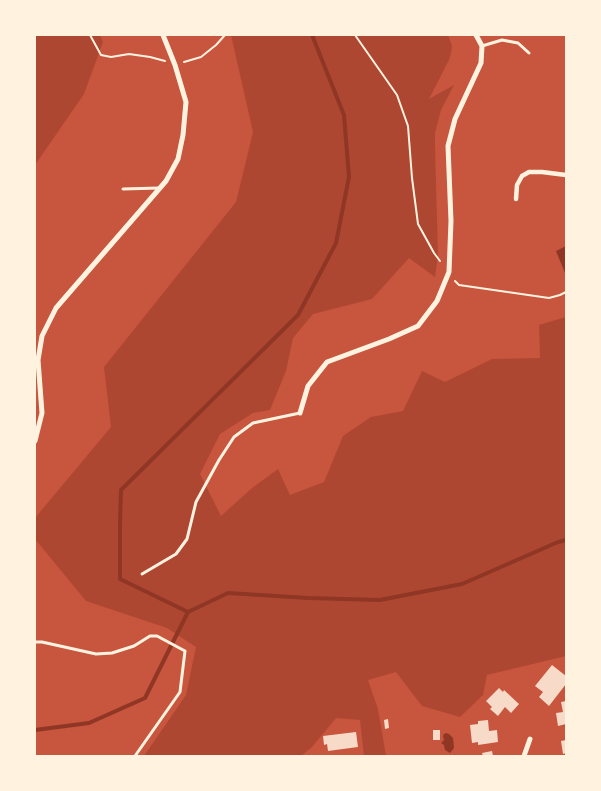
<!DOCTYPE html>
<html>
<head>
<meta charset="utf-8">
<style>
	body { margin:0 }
	#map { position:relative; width:601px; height:791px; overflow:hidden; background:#c8553d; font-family:"Fira Sans Condensed",sans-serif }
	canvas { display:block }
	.frame { position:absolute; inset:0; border:36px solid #fff3e0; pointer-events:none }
</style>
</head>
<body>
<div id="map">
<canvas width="601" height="791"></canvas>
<div class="frame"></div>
</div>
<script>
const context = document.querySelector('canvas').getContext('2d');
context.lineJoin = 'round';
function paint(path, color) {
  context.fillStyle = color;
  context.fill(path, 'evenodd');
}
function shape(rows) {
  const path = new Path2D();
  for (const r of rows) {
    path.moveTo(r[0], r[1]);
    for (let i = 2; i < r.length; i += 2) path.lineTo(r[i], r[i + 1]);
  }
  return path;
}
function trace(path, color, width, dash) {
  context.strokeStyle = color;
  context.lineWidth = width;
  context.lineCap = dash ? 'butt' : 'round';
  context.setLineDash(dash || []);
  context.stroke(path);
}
paint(shape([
	[35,35,100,35,103,42,84,94,35,165],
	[231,35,448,35,452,46,451,53,449,60,429,99,454,85,441,110,435,133,435,146,438,256,435,277,409,258,372,299,313,314,293,338,286,371,270,410,253,413,220,434,200,474,221,516,252,488,278,469,290,495,324,482,343,436,371,417,403,411,422,371,445,382,492,359,540,358,539,325,566,317,566,656,487,675,483,695,460,717,422,706,396,672,368,680,378,709,386,756,364,756,360,720,336,718,312,747,301,756,144,756,186,695,196,647,167,628,86,601,35,539,35,518,111,427,104,367,236,202,253,132]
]), '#ae4732');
paint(shape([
	[566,246,566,272,565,273,556,251],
	[446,733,449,734,453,738,454,748,450,753,445,750,444,745,441,743,444,740,443,736,444,734]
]), '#8f3625');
trace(shape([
	[188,612,120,579,120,524,121,490,298,315,336,243,349,177,344,115,312,35],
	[35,730,89,723,145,698,188,612,228,593,308,598,380,600,462,584,558,542,566,540]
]), '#8f3625', 4);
paint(shape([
	[552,665,566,676,566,684,549,706,539,697,543,692,535,686],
	[499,688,503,692,504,690,519,704,511,713,505,707,498,716,490,709,492,707,486,701],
	[566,701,566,724,558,726,556,713,563,712,561,702],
	[388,719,389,728,385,729,384,720],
	[488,720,489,731,497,730,498,742,478,745,478,742,472,743,470,725,478,724,478,721],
	[433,730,440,730,440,740,433,740],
	[356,732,358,747,328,751,327,744,324,745,323,736],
	[566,740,566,753,563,754,561,741],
	[492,751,493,756,483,756,482,753]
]), '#f7dbc8');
trace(shape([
	[90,35,101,55,111,57,129,54,150,57,165,61],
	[355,35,397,95,408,126,412,178,418,224,434,253,440,261],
	[184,62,201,57,216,45,225,35],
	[455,281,459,285,549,298,560,295,566,292]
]), '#fff3e0', 2);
trace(shape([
	[482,46,502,40,518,43,529,53],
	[123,189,159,188],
	[142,574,176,554,187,539,196,502,219,460,234,437,253,423,300,413],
	[35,642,42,642,96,654,112,653,134,646,150,636,157,636,185,651,180,692,135,756]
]), '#fff3e0', 3);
trace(shape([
	[516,199,517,185,522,176,529,172,542,172,566,175]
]), '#fff3e0', 4.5);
trace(shape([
	[300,413,308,386,327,362,389,339,418,326,437,301,449,272,451,221,448,146,455,119,481,63,482,46,476,35],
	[35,441,42,413,38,360,42,336,56,308,166,181,178,159,183,135,186,102,175,65,163,35],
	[524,756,530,739]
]), '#fff3e0', 5);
</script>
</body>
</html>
